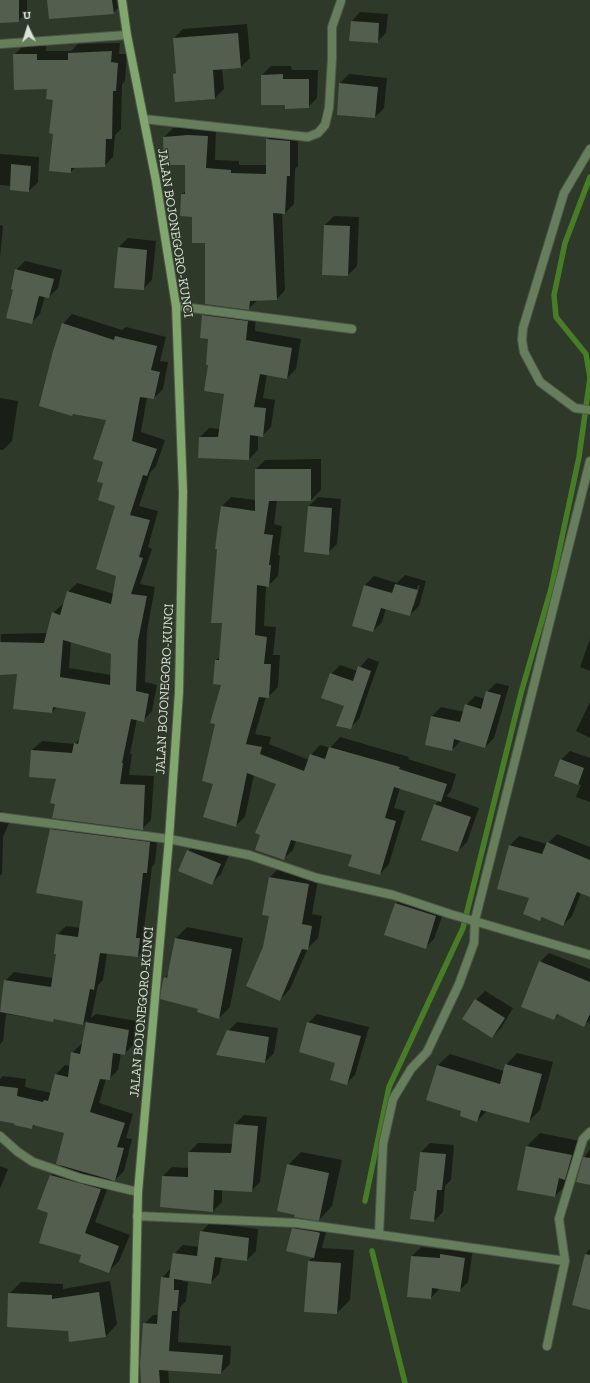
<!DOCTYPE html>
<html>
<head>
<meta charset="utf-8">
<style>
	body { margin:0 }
	#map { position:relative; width:590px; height:1383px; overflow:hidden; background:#2f392a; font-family:"Zilla Slab",serif }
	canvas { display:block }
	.north { position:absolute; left:8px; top:8px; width:40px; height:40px; -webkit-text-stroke:3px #2f392a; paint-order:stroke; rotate:356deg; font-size:11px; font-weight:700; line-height:16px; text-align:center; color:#dbe2d8 }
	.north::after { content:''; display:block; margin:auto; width:14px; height:18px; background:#dbe2d8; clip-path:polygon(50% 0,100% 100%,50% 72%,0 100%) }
</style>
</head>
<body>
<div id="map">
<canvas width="590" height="1383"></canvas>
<div class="north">U</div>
</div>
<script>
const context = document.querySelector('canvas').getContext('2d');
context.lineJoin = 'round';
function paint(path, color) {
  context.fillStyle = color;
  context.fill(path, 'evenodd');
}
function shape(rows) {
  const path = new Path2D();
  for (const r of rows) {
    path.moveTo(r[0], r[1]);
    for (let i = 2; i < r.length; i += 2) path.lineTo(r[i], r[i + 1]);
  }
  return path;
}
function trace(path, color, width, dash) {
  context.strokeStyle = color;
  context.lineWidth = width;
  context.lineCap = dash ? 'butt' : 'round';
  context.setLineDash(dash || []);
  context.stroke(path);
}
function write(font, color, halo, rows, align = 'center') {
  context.font = font + ' "Zilla Slab",serif';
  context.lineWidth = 3;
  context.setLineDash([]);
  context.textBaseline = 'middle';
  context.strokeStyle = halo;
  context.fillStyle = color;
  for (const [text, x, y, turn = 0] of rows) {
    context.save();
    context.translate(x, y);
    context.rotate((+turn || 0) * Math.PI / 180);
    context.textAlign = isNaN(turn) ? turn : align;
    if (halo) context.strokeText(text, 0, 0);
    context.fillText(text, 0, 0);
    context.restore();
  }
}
paint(shape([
	[1,0,27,0,27,12,18,21],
	[48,0,122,0,122,4,113,13],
	[360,12,388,14,386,33,377,42,352,21],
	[247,24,250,58,241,67,222,68,224,89,215,98,176,101,174,74,177,71,174,38,183,29],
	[120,43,119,54,127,54,125,81,122,84,121,129,115,135,113,157,104,166,76,167,71,172,54,133,55,99,48,88,14,55,23,46,46,45,46,51,71,51,78,44],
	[271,66,291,66,292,70,318,70,317,98,308,107,286,104,262,75],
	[349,74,387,78,384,108,375,117,340,83],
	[198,126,216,128,215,160,239,161,239,165,267,165,267,140,276,131,298,132,298,166,295,169,294,204,285,213,282,213,285,290,277,299,258,300,248,309,206,242,182,194,186,191,186,164,164,137,173,128],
	[0,154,39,157,38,182,29,191,11,186,0,185],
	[334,216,359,217,357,266,348,275,325,225],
	[0,225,3,226,0,258],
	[128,238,156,241,152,280,143,289,119,247],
	[25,261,62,270,58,288,49,297,45,296,40,314,31,323,14,289,16,270],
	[212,306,256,312,255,331,301,339,296,369,287,378,267,374,263,398,275,400,271,427,262,436,258,435,258,450,249,459,200,437,209,428,220,429,225,393,209,364,209,338,203,315],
	[72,314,122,330,126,327,166,337,160,361,168,362,163,389,154,398,147,397,141,432,165,440,156,466,150,473,139,506,158,511,148,547,152,549,140,584,155,587,147,631,145,682,157,685,152,711,143,721,137,719,130,754,132,754,129,775,154,776,151,820,142,829,57,803,57,778,32,750,42,741,75,744,81,737,87,711,57,707,52,712,18,673,0,674,1,634,47,633,53,613,63,604,64,604,68,592,77,583,114,594,117,575,116,505,104,483,104,461,107,419,63,324],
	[71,641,112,653,111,675,69,668],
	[0,398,18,401,12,441,3,450,0,450],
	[321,459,321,490,311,500,277,500,274,524,282,526,278,555,280,556,278,576,268,586,266,585,264,626,276,627,273,655,280,655,278,687,268,697,266,697,255,734,271,737,269,744,309,760,311,755,320,745,330,748,340,737,409,757,408,759,456,774,451,791,446,796,479,808,467,842,458,851,435,805,439,800,400,788,394,808,405,811,389,864,380,874,353,854,296,841,293,850,283,859,278,784,254,774,245,817,235,826,214,783,217,724,222,684,216,660,220,657,223,623,222,506,231,497,256,500,256,469,265,460],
	[318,497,341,499,337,544,328,553,309,506],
	[405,575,426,581,419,606,410,615,386,608,382,622,373,631,365,585,374,576,397,583],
	[418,585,420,585,414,606,412,606],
	[590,639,590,671,580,667],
	[368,658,379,662,359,719,350,728,345,705,331,674,340,665,357,671],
	[496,683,509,686,494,738,485,747,461,740,452,750,432,716,441,707,464,712,466,705,475,696,485,699,487,692],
	[590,702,590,738,576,731],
	[570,751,590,758,590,802,576,797,581,785,555,776,561,760],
	[0,811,12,816,3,837,2,874,0,876],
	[60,820,158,833,155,863,152,867,144,929,149,929,147,947,138,956,107,953,103,980,98,985,91,1018,96,1014,137,1021,133,1045,124,1054,121,1053,118,1070,109,1079,106,1079,99,1103,133,1114,126,1138,132,1139,124,1171,115,1180,111,1179,95,1222,130,1235,119,1261,108,1272,83,1254,49,1213,51,1175,61,1165,66,1132,35,1125,32,1128,0,1121,0,1079,3,1076,26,1079,25,1087,51,1093,56,1074,65,1065,70,1066,72,1053,81,1044,83,1044,87,1020,83,1024,56,1018,53,1021,6,1014,3,1041,0,1044,0,1012,5,981,14,972,53,978,57,954,57,935,66,926,81,928,84,900,51,830],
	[557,834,590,847,590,896,581,893,572,916,563,925,543,917,540,920,510,845,519,836,547,844],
	[197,842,229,855,221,874,212,883,188,851],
	[281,866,319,874,312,914,322,916,318,938,308,948,290,989,280,1000,264,947,270,916,263,914,270,877],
	[405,894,445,908,434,939,425,948,396,903],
	[187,927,243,938,230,1007,219,1018,199,1008,165,977,169,973,176,938],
	[549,953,590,969,590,1023,587,1022,584,1025,559,1014,554,1019,540,962],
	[485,991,513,1008,501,1028,492,1037,476,1000],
	[317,1014,369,1027,355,1075,346,1084,336,1062,308,1023],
	[237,1022,278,1028,274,1053,265,1062,228,1031],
	[517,1053,553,1062,540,1110,528,1122,487,1111,477,1121,438,1065,450,1054,504,1071,506,1065],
	[244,1115,267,1117,260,1182,251,1191,222,1189,222,1202,213,1211,163,1176,172,1167,189,1168,189,1152,198,1143,233,1144,235,1124],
	[540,1133,585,1142,568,1183,555,1196,527,1146],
	[430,1143,454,1145,451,1180,445,1186,443,1212,434,1221,415,1191,417,1188,421,1152],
	[590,1149,590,1184,584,1158],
	[301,1152,342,1160,332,1206,319,1220,288,1165],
	[0,1166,8,1169,0,1189],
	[302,1220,328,1224,322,1248,354,1250,350,1300,337,1313,309,1261,313,1257,293,1229],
	[210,1223,258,1229,256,1251,247,1260,222,1257,219,1274,210,1283,182,1279,182,1281,188,1282,186,1301,180,1307,178,1342,231,1346,230,1364,221,1373,168,1369,169,1383,142,1383,144,1324,153,1315,159,1315,162,1278,171,1268,174,1254,183,1245,199,1247,201,1232],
	[450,1245,473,1249,468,1282,459,1291,440,1288,431,1298,412,1256,421,1247,446,1250],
	[590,1249,590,1309,573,1305,587,1252],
	[110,1281,117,1324,106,1336,68,1330,9,1294,21,1282,63,1284,63,1289]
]), '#0007');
trace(shape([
	[365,1201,389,1087,463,928,521,693,551,589,579,457,590,378,586,354,556,317,554,295,565,243,590,177],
	[372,1251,405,1383]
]), '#487d28', 5.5);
paint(shape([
	[0,0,19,0,19,22,0,23],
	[47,0,112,0,114,14,49,19],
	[351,21,379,23,378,43,349,41],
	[238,33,241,68,213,70,215,99,175,102,173,74,176,73,173,38],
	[112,51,111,62,118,63,116,91,113,91,112,139,106,139,105,167,71,168,71,173,49,171,53,134,49,133,53,100,46,99,47,89,14,90,13,54,37,54,37,60,68,60,68,53],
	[283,74,283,79,309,79,309,108,285,109,285,105,261,105,261,75],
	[339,83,378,87,375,118,337,115],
	[188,135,208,136,206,168,231,170,231,173,266,174,266,139,290,141,290,176,287,176,285,214,273,213,277,300,250,301,249,310,205,304,205,243,192,243,192,217,180,216,181,194,185,194,185,165,164,165,163,137],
	[11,164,31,166,29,192,10,190],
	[324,225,350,226,348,276,322,275],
	[118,247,147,250,144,290,114,288],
	[15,269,54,279,49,298,39,296,32,324,6,318,13,290,11,289],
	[202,315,248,321,246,340,292,348,287,379,260,374,254,407,266,408,263,437,250,435,249,460,198,458,199,437,218,437,224,394,204,391,208,365,206,365,208,339,200,338],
	[62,323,114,340,115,336,157,346,151,370,160,372,154,399,140,397,132,441,157,449,147,476,143,475,130,515,150,520,139,557,143,558,131,594,147,596,138,641,136,691,149,694,144,722,131,719,122,763,123,763,120,784,145,785,143,830,52,818,55,804,50,803,56,779,29,777,31,750,72,753,74,743,78,744,86,712,53,707,52,713,13,709,17,674,0,675,0,642,44,643,52,612,60,615,67,591,111,604,116,576,96,569,115,506,98,500,103,483,97,482,103,462,93,459,106,420,73,414,72,416,39,406,53,351],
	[63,640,111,654,110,685,60,677],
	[255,469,311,469,311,501,269,501,264,534,273,535,269,565,271,565,269,587,257,585,255,635,267,637,264,664,271,664,269,698,259,697,246,744,262,747,260,754,304,771,310,754,325,759,329,747,400,767,399,769,447,784,441,802,394,787,385,818,396,821,380,875,348,866,352,855,291,840,284,860,255,850,260,835,255,833,276,784,247,773,236,827,203,817,213,784,202,781,215,724,210,723,221,685,213,684,215,660,219,660,222,623,211,623,217,549,215,549,217,533,221,506,255,511],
	[308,506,332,508,329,555,304,552],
	[395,584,418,590,410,616,381,608,373,632,352,626,364,585,392,593],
	[358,666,371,671,351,729,336,726,344,706,321,698,330,673,353,681],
	[486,691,501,695,485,748,454,739,452,751,425,745,431,716,460,722,465,704,481,709],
	[560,759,584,768,578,785,554,776],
	[434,804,471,817,458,852,421,840],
	[50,829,150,842,147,873,143,873,136,938,140,938,138,957,100,953,94,990,90,989,83,1025,54,1019,53,1022,0,1012,4,980,51,987,56,954,54,954,56,934,78,937,83,901,36,893],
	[547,842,590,860,590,897,577,892,563,926,542,917,540,921,523,914,529,898,497,889,509,845,542,854],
	[187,850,221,864,212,885,178,871],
	[269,877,309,884,302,924,312,926,308,950,302,949,280,1001,246,986,263,947,269,916,262,915],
	[395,903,436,916,426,949,384,935],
	[175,938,232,949,219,1019,197,1012,198,1009,160,999,162,985,164,977,167,978],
	[539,961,590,982,590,1014,584,1027,557,1014,554,1020,521,1007],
	[475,999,505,1018,492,1038,462,1019],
	[86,1022,129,1030,125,1055,113,1053,110,1080,100,1079,90,1112,125,1123,117,1147,124,1148,115,1181,56,1164,64,1133,33,1125,32,1129,14,1125,15,1124,0,1121,0,1086,18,1088,17,1096,43,1102,44,1100,48,1101,55,1074,68,1077,71,1052,80,1054],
	[307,1022,361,1036,347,1085,330,1080,335,1063,299,1052],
	[227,1030,269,1037,265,1063,216,1055],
	[505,1064,542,1074,529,1123,481,1110,477,1122,460,1116,461,1111,426,1100,437,1065,500,1084],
	[234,1124,258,1126,252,1192,214,1190,213,1212,160,1207,162,1176,188,1177,188,1152,231,1153],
	[526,1146,572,1155,565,1180,559,1178,555,1197,517,1190],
	[420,1152,446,1154,442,1190,437,1190,434,1222,410,1219,414,1191,416,1191],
	[583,1157,590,1158,590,1185,576,1182],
	[287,1164,329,1173,319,1221,294,1217,295,1215,277,1211],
	[50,1175,101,1189,85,1233,119,1246,109,1273,79,1262,81,1255,39,1243,48,1213,37,1209],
	[292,1228,317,1232,320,1233,314,1258,286,1251],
	[200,1231,249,1238,247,1261,215,1257,211,1284,174,1279,174,1290,179,1290,177,1311,172,1311,169,1351,223,1355,221,1374,159,1370,160,1383,141,1383,140,1365,143,1323,157,1324,161,1277,169,1278,173,1253,197,1256],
	[440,1254,465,1258,460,1292,432,1288,431,1299,407,1297,411,1256,440,1258],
	[585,1254,590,1255,590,1310,572,1305],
	[308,1261,341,1263,337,1314,304,1312],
	[99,1292,106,1337,69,1342,68,1331,7,1327,8,1293,52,1295,52,1299]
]), '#535e4e');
const street = shape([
	[0,44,127,35],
	[144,119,308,137,318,133,325,125,329,108,332,59,332,27,341,1],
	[590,149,564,193,523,328,522,340,524,352,540,382,575,408,590,410],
	[176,306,352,329],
	[0,817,169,839,249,855,317,878,393,895,450,914,590,955],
	[0,1136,18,1152,33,1162,80,1178,138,1192],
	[137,1216,296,1223,565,1261],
	[379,1234,383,1144,393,1099,411,1069,427,1052,459,984,474,943,475,920,590,461],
	[547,1346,565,1261,559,1219,583,1139,590,1132]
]);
const secondary = shape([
	[122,0,127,35,156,181,176,306,183,492,179,692,169,839,138,1192,134,1383]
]);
trace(street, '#4e5749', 10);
trace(secondary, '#4e5749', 10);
trace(street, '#667e5b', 8);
trace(secondary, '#81a66e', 8);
write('13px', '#dbe2d8', '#2f392a', [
	["JALAN BOJONEGORO-KUNCI",175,233,81],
	["JALAN BOJONEGORO-KUNCI",165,689,-87],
	["JALAN BOJONEGORO-KUNCI",142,1012,-85]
]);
</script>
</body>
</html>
